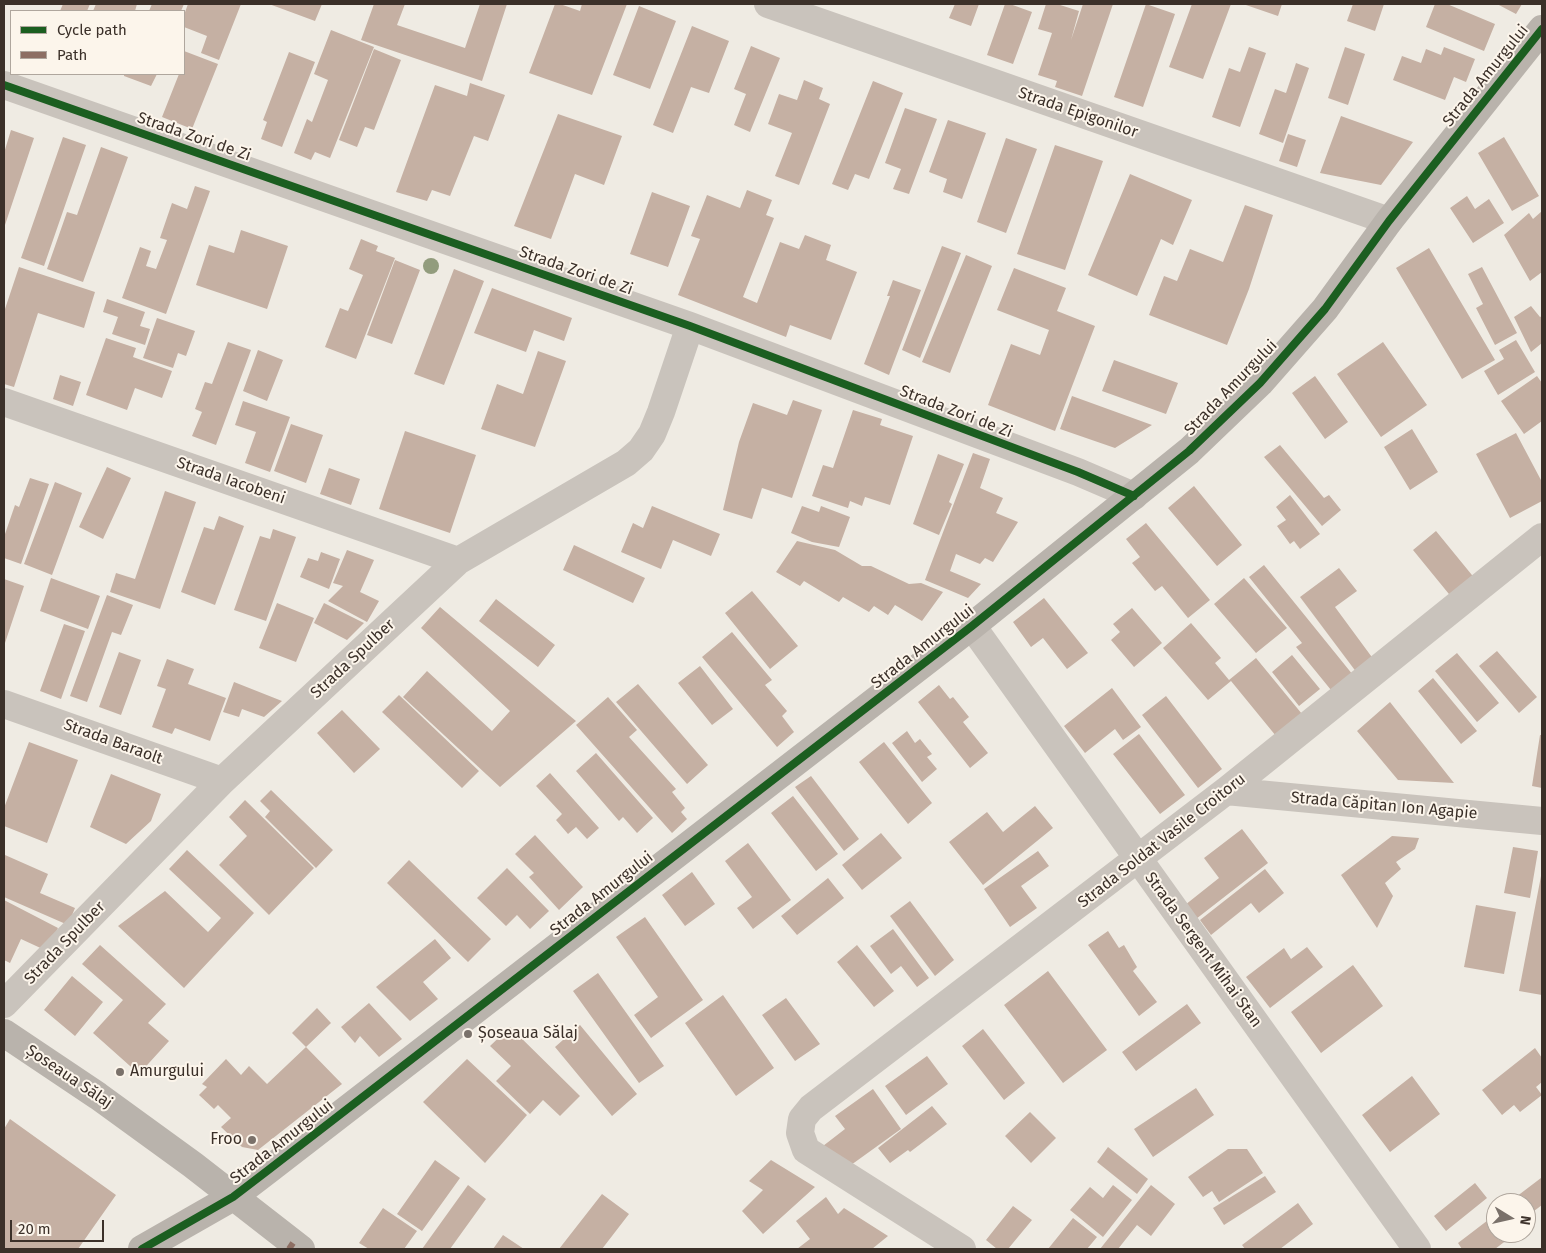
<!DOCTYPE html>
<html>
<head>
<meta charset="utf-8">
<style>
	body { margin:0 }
	#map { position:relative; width:1546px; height:1253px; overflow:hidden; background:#efebe3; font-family:"Fira Sans",sans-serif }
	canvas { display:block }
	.frame { position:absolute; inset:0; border:5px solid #3b3029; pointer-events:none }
	.legend { position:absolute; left:10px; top:10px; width:175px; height:65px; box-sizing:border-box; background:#fcf5eb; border:1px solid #afa69d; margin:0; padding:6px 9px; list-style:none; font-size:15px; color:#3b3029 }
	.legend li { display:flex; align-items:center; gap:10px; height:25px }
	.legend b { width:25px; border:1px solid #afa69d }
	.north { position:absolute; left:1486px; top:1193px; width:50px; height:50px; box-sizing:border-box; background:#fcf5eb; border:1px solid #afa69d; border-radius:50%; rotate:99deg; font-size:14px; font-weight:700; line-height:20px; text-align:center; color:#3b3029 }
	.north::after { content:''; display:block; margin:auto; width:18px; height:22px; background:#7a716a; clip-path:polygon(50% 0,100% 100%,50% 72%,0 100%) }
	.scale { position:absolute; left:10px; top:1220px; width:94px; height:22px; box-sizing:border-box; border:2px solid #3b3029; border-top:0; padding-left:6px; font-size:15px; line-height:18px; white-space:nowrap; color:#3b3029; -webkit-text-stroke:4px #fcf5eb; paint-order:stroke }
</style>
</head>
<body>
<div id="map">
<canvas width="1546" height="1253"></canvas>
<div class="frame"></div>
<ul class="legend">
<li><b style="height:6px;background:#1b5e20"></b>Cycle path</li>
<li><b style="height:6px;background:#8d6e63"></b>Path</li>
</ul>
<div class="north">N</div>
<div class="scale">20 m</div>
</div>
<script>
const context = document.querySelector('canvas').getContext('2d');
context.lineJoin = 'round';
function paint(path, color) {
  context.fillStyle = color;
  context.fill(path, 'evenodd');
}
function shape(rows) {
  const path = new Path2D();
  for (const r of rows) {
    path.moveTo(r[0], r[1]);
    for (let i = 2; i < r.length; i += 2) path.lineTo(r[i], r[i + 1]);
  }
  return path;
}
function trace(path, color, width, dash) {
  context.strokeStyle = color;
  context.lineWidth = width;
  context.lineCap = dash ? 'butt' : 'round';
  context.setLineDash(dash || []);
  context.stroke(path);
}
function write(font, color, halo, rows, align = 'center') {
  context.font = font + ' "Fira Sans",sans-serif';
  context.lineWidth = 4;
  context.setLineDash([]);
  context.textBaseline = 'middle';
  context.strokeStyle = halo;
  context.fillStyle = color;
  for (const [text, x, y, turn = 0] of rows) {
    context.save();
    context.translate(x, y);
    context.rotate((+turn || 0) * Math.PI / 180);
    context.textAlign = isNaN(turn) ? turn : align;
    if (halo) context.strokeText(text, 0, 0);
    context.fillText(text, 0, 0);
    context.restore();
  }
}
paint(shape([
	[63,4,90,4,87,11,60,11],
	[96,4,137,4,135,11,93,11],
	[152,4,184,4,181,11,149,11],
	[188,4,241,4,219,60,201,53,207,36,184,27,184,15],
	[269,4,322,4,315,21],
	[374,4,405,4,397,25,465,48,480,4,507,4,482,81,361,40],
	[555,4,560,4,580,11,582,4,627,4,592,95,529,73],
	[955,4,979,4,971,26,949,18],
	[1005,4,1010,4,1032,12,1013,64,987,55],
	[1046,4,1057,4,1079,11,1071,40,1083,4,1113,4,1082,96,1055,87,1057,81,1038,75,1052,33,1038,29],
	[1146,4,1175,14,1143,107,1114,97],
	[1192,4,1231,4,1203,79,1169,67],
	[1243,4,1282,4,1278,16],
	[1353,4,1384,4,1375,31,1347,21],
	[1435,4,1447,4,1495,24,1484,51,1426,27],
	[1497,4,1522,4,1516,14],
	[639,6,676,21,650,89,613,75],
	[692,26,729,41,709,93,691,87,673,133,653,125],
	[331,30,374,47,330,158,315,152,311,160,294,153,307,119,312,122,328,80,314,74],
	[751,46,780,58,750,132,734,125,746,94,734,89],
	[1249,47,1266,53,1240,127,1212,117,1229,68,1240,72],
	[1345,47,1365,54,1348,105,1328,98],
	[1444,47,1475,59,1466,82,1454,77,1445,100,1393,80,1402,56,1421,63,1426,49,1441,55],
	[374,49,401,60,374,130,365,127,357,147,339,140],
	[184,51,218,64,192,129,162,117,179,74,184,74],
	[289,52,315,62,282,147,261,139,267,122,263,120],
	[1296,63,1309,68,1283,143,1259,134,1275,89,1286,93],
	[124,74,157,74,151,86,124,76],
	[804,80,823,88,819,99,830,104,799,185,775,176,792,133,768,124,779,94,797,100],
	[873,81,903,93,869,179,855,174,848,190,832,184],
	[470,83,505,95,488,141,474,136,450,196,432,190,427,201,396,192,435,85,467,96],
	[905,108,937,119,909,194,893,189,901,169,885,163],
	[558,114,622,136,604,185,575,174,551,239,514,226],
	[1341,116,1413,142,1381,185,1320,173],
	[948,120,986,133,962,199,943,192,947,179,929,172],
	[11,130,34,138,4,228,4,153],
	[1288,134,1306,140,1297,167,1279,161],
	[63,137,86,145,44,266,21,258],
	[1504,137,1539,196,1512,211,1478,153],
	[1006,138,1037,149,1006,233,977,222],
	[1055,145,1103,161,1065,270,1017,254],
	[101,147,128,157,83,282,47,269,67,212,77,215],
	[1130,174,1192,200,1173,245,1161,239,1137,296,1088,275],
	[195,186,210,191,166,314,122,298,140,247,151,251,146,266,156,269,167,240,160,238,172,203,187,209],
	[747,190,772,200,766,215,774,218,743,297,757,303,780,242,799,249,805,235,831,245,826,260,857,272,831,340,790,325,786,337,678,295,700,239,691,236,707,195,740,208],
	[652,192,690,206,668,267,630,254],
	[1467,196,1475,209,1489,199,1504,223,1473,243,1450,208],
	[1245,205,1273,215,1249,289,1227,345,1149,315,1164,276,1177,281,1190,249,1223,262],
	[1542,211,1542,272,1530,281,1504,235,1529,213,1533,219],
	[241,230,288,246,267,309,196,285,209,245,234,253],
	[361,239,378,246,376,251,395,258,356,359,325,347,340,308,348,311,363,275,349,269],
	[942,246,961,253,920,358,902,350],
	[1429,248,1495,360,1462,379,1396,268],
	[966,255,992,266,950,373,922,362],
	[395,260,420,270,392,344,367,335],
	[19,267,95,292,84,328,38,313,14,387,4,384,4,312],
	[1482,267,1517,333,1495,345,1476,308,1483,304,1468,274],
	[1014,268,1066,288,1057,311,1095,326,1055,431,988,405,1011,344,1040,355,1049,330,997,310],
	[454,269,484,281,444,385,414,374],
	[893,280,921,290,889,375,864,364,890,296,887,296],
	[492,288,572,318,564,341,534,330,526,352,474,333],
	[107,299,145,312,140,326,150,329,145,345,112,334,118,317,103,312],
	[1531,306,1540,317,1542,316,1542,343,1531,352,1514,317],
	[157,318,195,331,186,356,178,353,173,368,143,358],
	[106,338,136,348,133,357,172,371,162,398,135,388,127,410,86,395],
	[1516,340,1535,372,1498,395,1484,371,1504,359,1499,350],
	[228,342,251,350,216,445,192,436,202,412,195,409,205,382,212,384],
	[1383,342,1427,405,1381,437,1337,374],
	[258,350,283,360,267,401,243,391],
	[538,351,566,361,535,447,481,429,497,384,523,394],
	[1114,360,1178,383,1166,414,1102,391],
	[60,375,81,382,73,406,53,399],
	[1315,376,1348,422,1325,439,1292,393],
	[1537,376,1542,383,1542,421,1524,434,1501,401],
	[1072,396,1152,425,1115,448,1060,429],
	[793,400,822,410,792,498,762,488,752,519,723,510,739,442,753,403,787,415],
	[243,401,290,417,270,472,245,463,256,432,235,425],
	[853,410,882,419,880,425,913,436,890,505,865,497,862,506,850,501,848,508,812,496,823,465,833,468],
	[291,424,323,435,306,483,274,471],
	[1412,429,1438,472,1410,490,1384,447],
	[405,431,476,455,450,533,379,509],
	[1516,433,1542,482,1542,501,1510,518,1476,454],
	[1280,445,1324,498,1329,495,1341,510,1322,526,1264,457],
	[973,453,990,459,980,488,1003,498,996,513,1018,522,993,562,985,558,980,564,956,554,950,571,981,584,968,598,925,580],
	[938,454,964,464,949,502,952,504,939,535,913,524],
	[107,467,131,478,103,539,79,527],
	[329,468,360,479,351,505,320,494],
	[30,478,49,484,21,564,4,558,4,537,15,505,19,507],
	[55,482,82,493,52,575,24,564],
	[1194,486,1242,545,1217,566,1168,508],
	[165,491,196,502,160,609,110,592,116,573,135,579],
	[1290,495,1320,534,1300,549,1294,541,1290,544,1277,526,1286,520,1276,507],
	[652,506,720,534,711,556,673,540,661,569,621,552,633,523,643,528],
	[802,506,819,512,821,506,850,517,839,547,812,542,791,533],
	[219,516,244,526,215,605,181,592,204,527,214,530],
	[1146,523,1210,600,1188,618,1162,586,1155,591,1132,563,1140,557,1126,539],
	[273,529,296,537,266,621,234,610,260,536,270,539],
	[1436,531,1476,580,1453,599,1413,550],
	[797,541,835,550,862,566,871,566,909,584,921,583,943,592,922,621,895,605,888,615,874,606,869,612,843,597,839,602,804,581,800,586,776,572],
	[574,545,645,578,633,603,563,570],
	[347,550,374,560,360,592,379,601,367,622,328,601,343,586,333,583],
	[321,552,340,559,329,589,300,577,308,558,318,561],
	[1264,565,1353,675,1331,690,1296,647,1302,643,1249,577],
	[1339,568,1357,591,1335,607,1374,660,1357,673,1300,597],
	[51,578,100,596,88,629,40,611],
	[1244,578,1287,628,1256,653,1214,604],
	[4,579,24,586,4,646],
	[752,591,798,646,770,669,725,613],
	[107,595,133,605,121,635,112,632,87,702,70,696],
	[1044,598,1088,653,1067,669,1043,638,1031,647,1013,622],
	[496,599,555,645,538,667,479,621],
	[277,603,314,618,296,662,259,648],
	[324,603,364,623,347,640,314,623],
	[440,607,576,721,500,787,403,697,427,671,492,731,510,711,421,628],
	[1132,608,1162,643,1134,667,1111,640,1120,632,1113,624],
	[1191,623,1221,658,1215,663,1229,680,1256,658,1302,714,1276,736,1231,681,1208,700,1163,648],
	[64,624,85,631,61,699,40,691],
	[732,632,772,680,765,685,787,711,782,716,794,732,777,747,702,657],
	[1497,651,1537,697,1519,713,1479,666],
	[119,652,141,660,121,715,99,707],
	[1457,653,1499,703,1477,722,1435,671],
	[1292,655,1320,689,1299,706,1272,672],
	[167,659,194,669,188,684,226,698,210,741,175,728,172,734,152,727,166,689,157,686],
	[700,666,733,709,712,725,678,683],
	[1433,678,1477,731,1461,744,1418,691],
	[234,682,282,701,264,717,242,709,239,717,223,712],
	[638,684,708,765,687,784,616,702],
	[939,685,950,699,953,697,969,717,963,722,988,753,970,768,918,702],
	[1112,688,1141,727,1123,740,1115,729,1085,753,1064,726],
	[399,695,479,771,462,788,382,712],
	[1166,696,1222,769,1198,788,1142,715],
	[608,697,637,730,629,737,676,789,672,792,685,808,681,812,687,819,672,833,576,725],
	[1390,702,1454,783,1398,780,1357,731],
	[342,710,380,749,354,773,317,733],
	[907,731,915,743,920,739,932,754,927,757,937,769,922,782,892,743],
	[1139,734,1185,795,1160,814,1113,754],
	[1540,735,1542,735,1542,788,1532,786],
	[29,742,78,760,47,843,4,826,4,808],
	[884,742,932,803,908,824,859,762],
	[596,753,653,818,637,833,623,817,619,821,576,771],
	[550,773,599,828,587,839,576,827,568,834,556,820,562,814,536,786],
	[111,774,161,794,151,821,126,844,90,827],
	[811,776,859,839,844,851,795,787],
	[271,790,333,850,316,868,265,817,270,811,260,801],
	[793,796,838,854,816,871,771,813],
	[245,800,314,868,269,915,219,865,247,836,229,817],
	[1035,806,1053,828,983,885,949,842,987,812,1003,832],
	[1242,829,1268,863,1196,919,1185,905,1219,878,1204,858],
	[881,833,902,858,862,890,842,865],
	[535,835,583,887,559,910,529,877,534,873,515,854],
	[1392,836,1419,838,1415,849,1396,862,1401,869,1385,883,1393,896,1377,928,1341,875],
	[748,843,791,900,753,929,737,908,752,897,725,861],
	[1513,847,1538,851,1530,898,1504,893],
	[187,850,254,913,184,988,118,926,165,891,208,932,221,918,169,869],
	[1038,851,1049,866,1021,886,1037,908,1010,927,984,889],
	[5,855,48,874,40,893,75,908,68,925,4,897,4,859],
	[409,860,491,939,468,962,387,883],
	[507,868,549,911,530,929,517,915,506,926,477,898],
	[1265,869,1284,893,1259,913,1251,903,1211,935,1200,920],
	[692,872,715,904,685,926,662,895],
	[1541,876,1542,876,1542,995,1519,991],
	[828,878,844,898,797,935,781,916],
	[4,900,58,928,47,951,21,939,10,963,4,960],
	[910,901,954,960,935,976,890,916],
	[1476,905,1516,912,1504,974,1464,967],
	[645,917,703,1000,651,1038,634,1015,658,997,616,937],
	[893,929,929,978,917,987,901,966,891,974,870,946],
	[1108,931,1119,948,1124,945,1137,967,1133,971,1157,1002,1139,1016,1088,945],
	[435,939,451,958,423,982,438,999,410,1021,376,987],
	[100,945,166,1004,148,1023,169,1041,139,1074,93,1033,123,1000,82,964],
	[857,945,894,991,874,1007,837,962],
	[1307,947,1323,967,1270,1008,1246,977,1284,948,1291,959],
	[1353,965,1383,1006,1321,1053,1291,1012],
	[1048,971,1107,1050,1063,1083,1004,1005],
	[598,973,664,1066,639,1083,573,991],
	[72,976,103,1002,75,1036,44,1010],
	[723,995,774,1068,736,1096,685,1023],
	[786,998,820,1044,795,1061,762,1015],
	[369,1003,402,1039,379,1057,360,1036,355,1043,341,1027],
	[1187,1004,1201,1023,1136,1071,1122,1052],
	[317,1008,331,1023,306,1047,292,1033],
	[580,1025,637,1094,612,1116,555,1047],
	[510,1027,580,1096,560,1116,543,1100,530,1114,496,1081,511,1066,490,1046],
	[983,1029,1025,1083,1004,1100,962,1046],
	[306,1047,342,1084,258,1150,242,1147,221,1127,231,1118,218,1105,214,1109,199,1095,207,1087,202,1084,226,1059,241,1075,249,1066,267,1084],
	[1535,1048,1542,1058,1542,1082,1536,1087,1542,1095,1520,1112,1514,1105,1502,1115,1482,1090],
	[927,1056,948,1084,906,1115,885,1086],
	[467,1059,527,1115,485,1163,423,1102],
	[1412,1076,1440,1114,1390,1152,1362,1115],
	[1196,1088,1214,1115,1153,1157,1134,1129],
	[873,1089,901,1129,851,1165,823,1146,845,1129,835,1116],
	[932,1106,947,1124,910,1152,908,1150,890,1163,878,1148],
	[1030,1112,1056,1138,1031,1163,1005,1136],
	[10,1119,116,1195,78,1249,4,1249,4,1129],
	[1108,1147,1148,1179,1137,1194,1097,1162],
	[1228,1149,1247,1149,1263,1173,1219,1202,1212,1191,1203,1197,1188,1177],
	[435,1160,460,1178,422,1231,397,1214],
	[771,1160,815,1187,763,1234,742,1211,763,1190,749,1181],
	[1265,1176,1276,1192,1224,1225,1213,1208],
	[1541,1178,1542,1180,1542,1205,1526,1217,1526,1203,1514,1203,1512,1200],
	[1475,1183,1487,1198,1446,1231,1434,1216],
	[468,1185,486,1199,450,1249,422,1249],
	[1113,1185,1132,1200,1103,1237,1070,1210,1090,1187,1103,1198],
	[1151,1185,1175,1204,1151,1236,1137,1225,1118,1249,1100,1249],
	[602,1194,629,1214,602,1249,559,1249],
	[826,1197,838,1214,844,1208,888,1236,872,1249,797,1249,810,1239,796,1221],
	[1298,1203,1313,1224,1280,1249,1245,1249,1242,1245],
	[1013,1206,1032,1220,1008,1249,997,1249,986,1240],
	[383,1208,417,1231,404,1249,369,1249,359,1243],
	[1496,1214,1496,1233,1516,1233,1495,1249,1462,1249,1458,1243],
	[1073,1218,1097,1237,1087,1249,1048,1249],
	[503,1235,524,1249,493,1249]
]), '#c5b0a3');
trace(shape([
	[768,4,1389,221],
	[4,85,690,326,1078,472,1134,496],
	[4,402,458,561],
	[972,626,1417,1249],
	[4,704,222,781],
	[1226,791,1542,821],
	[4,1004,222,781,458,561,626,463,641,450,652,434,661,412,690,326],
	[962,1249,806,1150,800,1133,802,1119,811,1108,1226,791,1542,537]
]), '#c9c3bc', 28);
trace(shape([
	[4,1033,98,1096,193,1165,301,1249],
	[142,1249,233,1197,267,1171,972,626,1189,451,1260,383,1325,309,1389,221,1542,29]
]), '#b9b3ac', 28);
trace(shape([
	[289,1249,293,1243]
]), '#8d6e63', 6, [12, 6]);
trace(shape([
	[4,85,690,326,1078,472,1134,496],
	[142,1249,233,1197,267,1171,972,626,1189,451,1260,383,1325,309,1389,221,1542,29]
]), '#1b5e20', 8);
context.fillStyle = '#929c7d';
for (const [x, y] of [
	[431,266]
]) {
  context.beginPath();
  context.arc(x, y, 8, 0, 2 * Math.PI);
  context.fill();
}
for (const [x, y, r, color] of [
	[468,1034,5,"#7a716a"],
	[120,1072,5,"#7a716a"],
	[252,1140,5,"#7a716a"]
]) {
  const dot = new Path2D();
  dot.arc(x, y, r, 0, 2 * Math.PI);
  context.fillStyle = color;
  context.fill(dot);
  trace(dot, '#fcf5eb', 2);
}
write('16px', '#3b3029', '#fcf5eb', [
	["Strada Amurgului",1486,76,-51],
	["Strada Epigonilor",1078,113,19],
	["Strada Zori de Zi",194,137,19],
	["Strada Zori de Zi",576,271,19],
	["Strada Amurgului",1231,388,-46],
	["Strada Zori de Zi",956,412,21],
	["Strada Iacobeni",231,481,19],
	["Strada Amurgului",923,647,-38],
	["Strada Spulber",353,659,-43],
	["Strada Baraolt",113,742,20],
	["Strada Căpitan Ion Agapie",1384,806,5],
	["Strada Soldat Vasile Croitoru",1162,841,-38],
	["Strada Amurgului",602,894,-38],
	["Strada Spulber",65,943,-46],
	["Strada Sergent Mihai Stan",1203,950,54],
	["Șoseaua Sălaj",69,1077,34],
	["Strada Amurgului",282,1142,-38]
]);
write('16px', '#3b3029', '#fcf5eb', [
	["Șoseaua Sălaj",478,1034],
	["Amurgului",130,1072],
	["Froo",242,1140,"right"]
], 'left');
</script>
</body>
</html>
